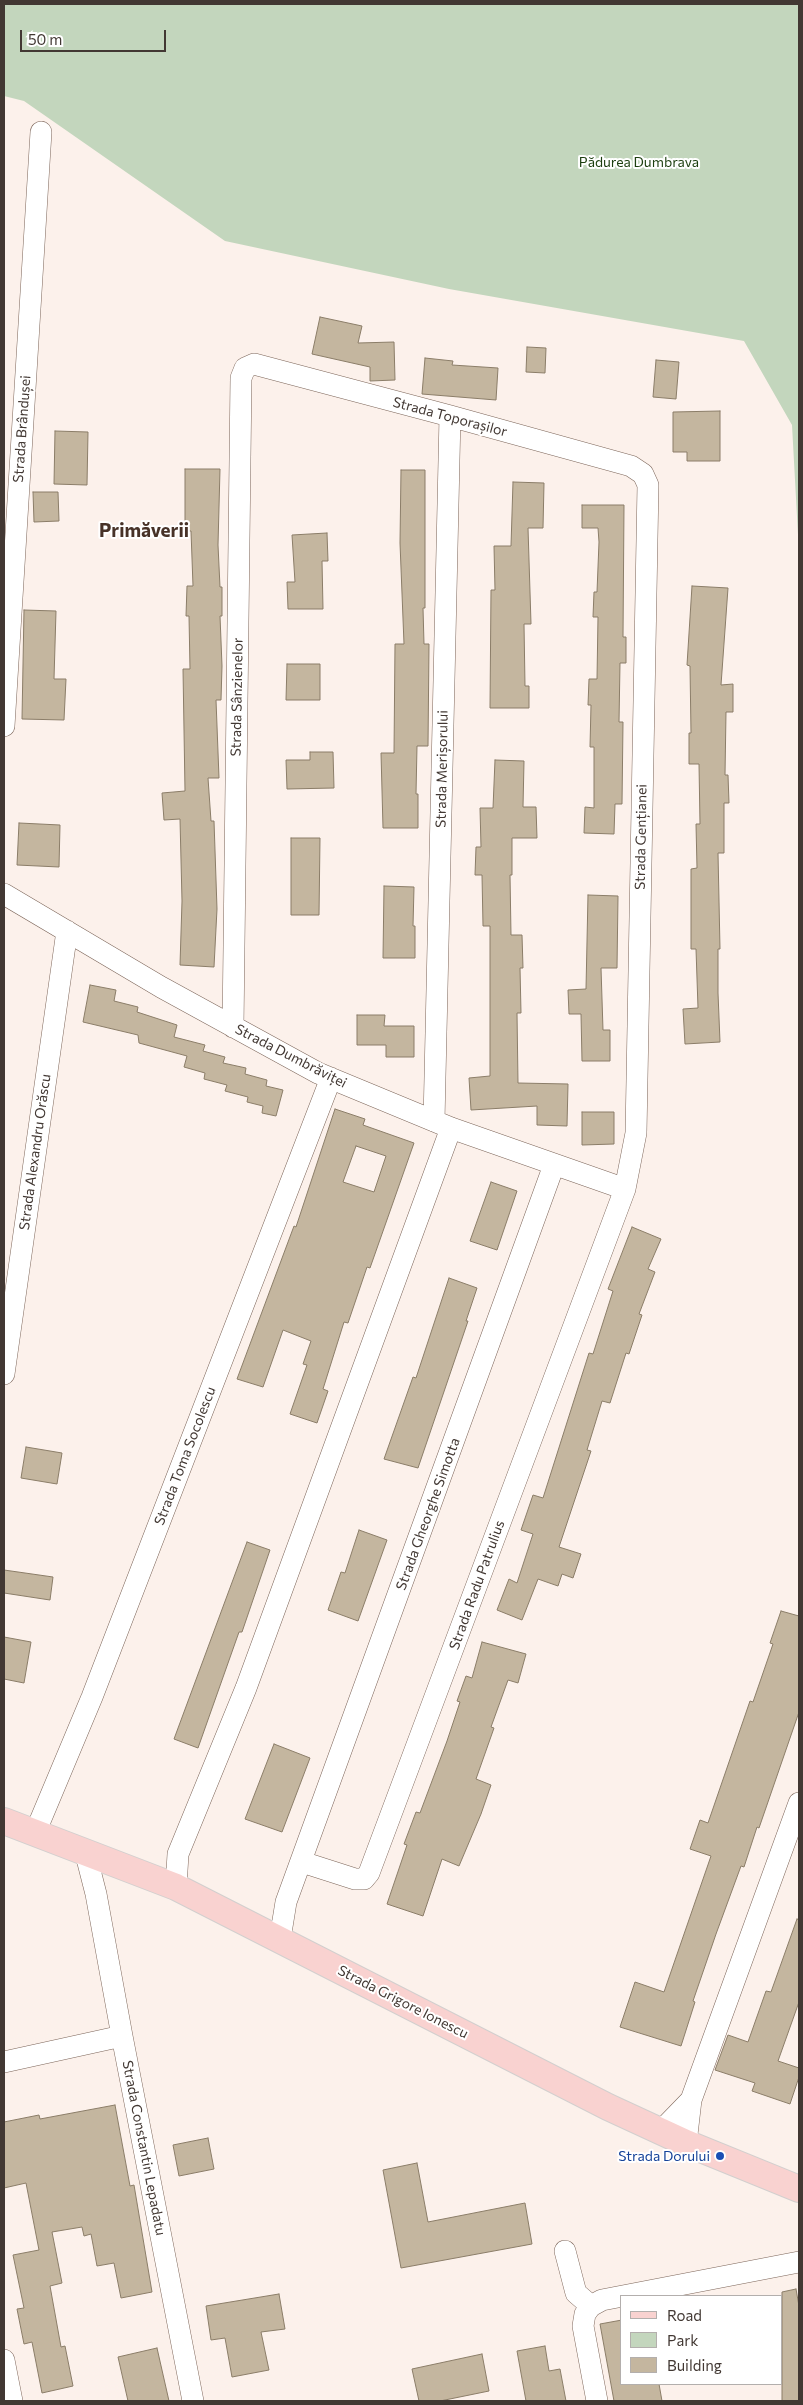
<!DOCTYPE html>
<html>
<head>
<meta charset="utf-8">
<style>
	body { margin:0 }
	#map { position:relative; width:803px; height:2405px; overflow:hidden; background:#fcf1eb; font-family:Commissioner,sans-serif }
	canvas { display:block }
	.frame { position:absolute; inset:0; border:5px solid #423833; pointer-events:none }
	.legend { position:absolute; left:620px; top:2295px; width:162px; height:90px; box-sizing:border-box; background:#fff; border:1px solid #b3afad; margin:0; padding:6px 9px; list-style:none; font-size:15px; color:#423833 }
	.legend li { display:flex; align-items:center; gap:10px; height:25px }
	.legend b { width:25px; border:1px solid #b3afad }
	.scale { position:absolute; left:20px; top:30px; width:146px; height:22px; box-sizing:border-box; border:2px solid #423833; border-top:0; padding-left:6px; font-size:15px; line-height:18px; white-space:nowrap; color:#423833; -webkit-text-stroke:4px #fff; paint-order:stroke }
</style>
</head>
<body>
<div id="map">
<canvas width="803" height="2405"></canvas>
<div class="frame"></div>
<ul class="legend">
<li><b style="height:6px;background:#f9d2d0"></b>Road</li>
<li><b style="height:14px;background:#c3d6bd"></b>Park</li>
<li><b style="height:14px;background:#c4b69f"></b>Building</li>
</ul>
<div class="scale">50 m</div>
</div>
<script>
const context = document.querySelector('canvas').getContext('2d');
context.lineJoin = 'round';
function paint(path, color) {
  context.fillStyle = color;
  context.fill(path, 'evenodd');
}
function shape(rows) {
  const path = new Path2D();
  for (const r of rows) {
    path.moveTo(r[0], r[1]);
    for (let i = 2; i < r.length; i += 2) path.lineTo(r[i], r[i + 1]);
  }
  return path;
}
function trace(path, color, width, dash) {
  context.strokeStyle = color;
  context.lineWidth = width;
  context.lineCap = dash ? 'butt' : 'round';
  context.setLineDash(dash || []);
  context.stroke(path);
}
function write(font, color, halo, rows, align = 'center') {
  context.font = font + ' Commissioner,sans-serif';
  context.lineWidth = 4;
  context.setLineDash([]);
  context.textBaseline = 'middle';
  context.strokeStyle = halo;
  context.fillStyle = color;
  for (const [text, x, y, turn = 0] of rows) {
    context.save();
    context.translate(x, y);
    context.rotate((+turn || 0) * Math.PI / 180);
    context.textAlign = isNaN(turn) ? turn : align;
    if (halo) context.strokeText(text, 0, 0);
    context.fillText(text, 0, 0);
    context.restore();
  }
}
paint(shape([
	[4,4,799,4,799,553,792,425,744,341,449,289,225,241,24,101,4,96]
]), '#c3d6bd');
const building = shape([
	[320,317,362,326,358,343,394,342,395,380,370,381,370,367,312,354,320,317],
	[527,347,546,348,545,373,526,372,527,347],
	[425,358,453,361,452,365,498,368,496,400,422,394,425,358],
	[656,360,679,362,676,399,653,397,656,360],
	[720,411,720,461,687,461,687,452,673,452,673,412,720,411],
	[55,431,88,432,87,485,54,484,55,431],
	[185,469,220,469,218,545,220,587,222,587,222,616,220,616,222,666,221,700,216,700,219,778,208,778,211,821,214,821,217,909,214,967,180,965,182,901,180,819,164,820,162,793,185,791,183,669,190,669,189,616,186,616,187,586,193,586,191,531,185,531,185,469],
	[401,470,425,470,425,608,423,608,424,644,429,644,428,746,417,746,416,794,418,794,418,828,383,828,381,753,394,753,395,644,404,644,400,543,401,470],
	[513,482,544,483,543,528,528,528,531,624,524,624,525,686,529,686,529,708,490,708,491,590,495,590,494,546,511,546,513,482],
	[33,492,58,492,59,521,34,522,33,492],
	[582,505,624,505,623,637,626,637,626,663,620,663,619,722,623,722,622,804,615,804,614,834,584,833,585,807,594,808,594,747,590,747,591,705,588,705,589,679,597,679,598,617,593,617,594,592,597,592,599,542,598,528,582,528,582,505],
	[327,533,328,561,322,561,323,609,288,609,287,582,295,582,292,535,327,533],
	[692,586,728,588,721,685,733,684,733,712,726,712,725,775,728,775,729,803,724,803,724,853,718,853,720,949,718,949,718,993,720,1042,685,1044,683,1009,698,1008,696,949,691,949,691,869,697,868,696,824,700,824,699,764,689,764,689,733,691,733,690,666,687,665,692,586],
	[24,610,56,611,54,679,66,679,64,720,22,719,24,610],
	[287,664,320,664,320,700,286,700,287,664],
	[310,752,333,752,334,788,287,789,286,760,310,760,310,752],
	[495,760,524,761,523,807,536,807,537,838,512,838,512,875,510,875,511,935,522,935,523,968,520,968,521,1013,517,1013,518,1083,568,1084,567,1126,537,1125,537,1106,471,1110,469,1078,490,1076,490,926,483,926,482,875,475,875,476,847,481,847,480,808,493,808,495,760],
	[19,823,60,825,59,867,17,865,19,823],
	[291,838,320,838,319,915,291,915,291,838],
	[384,886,414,887,413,926,415,926,415,958,383,958,384,886],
	[588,895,618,896,617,968,601,968,603,1030,610,1030,610,1061,582,1061,581,1014,569,1014,568,990,586,989,588,895],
	[90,985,116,990,114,1001,138,1007,137,1012,177,1025,174,1037,205,1045,203,1051,225,1057,223,1063,246,1068,245,1074,267,1080,266,1086,283,1090,276,1116,262,1113,263,1106,247,1102,248,1097,225,1091,227,1085,204,1079,205,1073,184,1067,187,1056,139,1043,138,1035,83,1022,90,985],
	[357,1015,385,1015,384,1026,414,1026,414,1057,386,1057,386,1045,357,1045,357,1015],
	[335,1109,365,1119,363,1125,414,1143,370,1268,367,1267,348,1323,344,1322,323,1389,328,1391,317,1423,290,1414,307,1365,303,1364,311,1341,283,1330,263,1387,237,1379,294,1226,296,1227,335,1109],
	[356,1146,386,1156,374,1192,343,1182,356,1146],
	[582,1112,614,1112,614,1144,582,1145,582,1112],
	[491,1182,517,1191,497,1250,470,1241,491,1182],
	[632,1227,661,1239,648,1269,655,1272,639,1314,642,1315,629,1354,626,1353,610,1403,602,1401,587,1450,591,1451,559,1547,581,1554,573,1578,562,1574,558,1586,538,1579,522,1620,497,1610,509,1579,517,1583,533,1534,521,1530,533,1495,543,1498,589,1353,593,1354,613,1291,608,1289,632,1227],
	[449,1278,477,1288,466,1321,468,1321,418,1468,384,1459,413,1377,416,1378,449,1278],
	[26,1447,62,1453,57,1484,21,1478,26,1447],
	[359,1530,387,1540,358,1621,328,1610,341,1572,345,1573,359,1530],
	[247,1542,270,1550,242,1632,239,1632,198,1748,174,1739,247,1542],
	[4,1570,53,1577,50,1600,4,1593,4,1570],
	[781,1611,799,1616,799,1712,759,1828,757,1827,744,1867,741,1866,716,1934,693,2001,695,2002,681,2046,620,2027,635,1982,664,1992,711,1856,690,1849,700,1820,708,1823,750,1701,753,1702,773,1644,770,1643,781,1611],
	[4,1637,31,1642,24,1683,4,1679,4,1637],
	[482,1642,526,1654,518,1683,508,1680,491,1727,494,1728,476,1779,491,1785,481,1814,459,1866,442,1859,423,1916,387,1904,407,1845,404,1844,416,1812,420,1813,447,1741,460,1702,457,1701,466,1676,472,1678,482,1642],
	[274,1744,310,1758,282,1832,245,1819,274,1744],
	[797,1919,799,1920,799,2002,778,2061,799,2068,799,2077,790,2104,752,2091,755,2083,715,2070,728,2035,748,2042,766,1991,771,1992,797,1919],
	[115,2105,130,2186,134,2185,152,2292,121,2298,114,2263,97,2266,91,2234,84,2236,82,2227,52,2232,62,2283,50,2286,61,2347,65,2346,73,2386,42,2393,32,2342,24,2344,17,2309,24,2308,13,2255,39,2250,26,2183,4,2188,4,2122,39,2115,40,2119,115,2105],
	[208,2138,214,2169,179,2176,173,2145,208,2138],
	[417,2163,428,2222,525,2203,532,2244,401,2268,383,2170,417,2163],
	[796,2289,799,2306,799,2401,782,2401,782,2292,796,2289],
	[279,2294,285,2329,261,2332,269,2370,232,2377,225,2338,211,2340,206,2306,279,2294],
	[622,2320,622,2384,659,2384,662,2401,614,2401,600,2324,622,2320],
	[545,2346,549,2371,560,2369,566,2401,526,2401,517,2351,545,2346],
	[157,2348,169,2401,128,2401,118,2357,157,2348],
	[482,2354,489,2391,440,2401,419,2401,412,2369,482,2354]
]);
paint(building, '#c4b69f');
trace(building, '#8b7d68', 1);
const minor = shape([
	[4,726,41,132],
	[4,894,161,987,318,1073,451,1128,625,1189],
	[233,1027,241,378,245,368,254,364,450,416,631,466,643,474,648,485,636,1133,625,1189,369,1873,364,1879,355,1879,302,1862],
	[434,1121,450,416],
	[4,1374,67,931],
	[35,1833,92,1697,331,1078],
	[85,1851,96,1894,122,2036,193,2401],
	[176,1887,178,1854,246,1688,451,1128],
	[280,1939,286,1902,554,1165],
	[4,2062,122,2036],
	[660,2132,691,2100],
	[686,2143,691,2100,799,1803],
	[565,2251,576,2293,591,2306],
	[4,2360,12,2401],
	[597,2401,583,2326,585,2314,591,2306,602,2300,799,2262]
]);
const major = shape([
	[4,1821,176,1887,608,2107,686,2143,799,2189]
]);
trace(minor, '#7d665a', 22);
trace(major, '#d2cfce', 28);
trace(minor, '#fff', 21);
trace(major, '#f9d2d0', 26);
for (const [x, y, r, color] of [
	[720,2156,5,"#1a4fb4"]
]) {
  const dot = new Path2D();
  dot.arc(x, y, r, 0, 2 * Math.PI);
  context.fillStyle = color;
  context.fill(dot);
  trace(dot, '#fff', 2);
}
write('14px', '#1c3e0f', '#fff', [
	["Pădurea Dumbrava",639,162]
]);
write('14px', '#423833', '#fff', [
	["Strada Toporașilor",450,417,15],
	["Strada Brândușei",22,429,-86],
	["Strada Sânzienelor",237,697,-89],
	["Strada Merișorului",442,769,-89],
	["Strada Gențianei",641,837,-89],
	["Strada Dumbrăviței",291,1056,27],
	["Strada Alexandru Orăscu",35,1152,-82],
	["Strada Toma Socolescu",185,1456,-69],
	["Strada Gheorghe Simotta",428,1514,-70],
	["Strada Radu Patrulius",477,1585,-70],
	["Strada Grigore Ionescu",403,2002,27],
	["Strada Constantin Lepadatu",144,2148,79]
]);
write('14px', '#164399', '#fff', [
	["Strada Dorului",710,2156]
], 'right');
write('bold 19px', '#473228', '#fff', [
	["Primăverii",144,531]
]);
</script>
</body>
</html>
